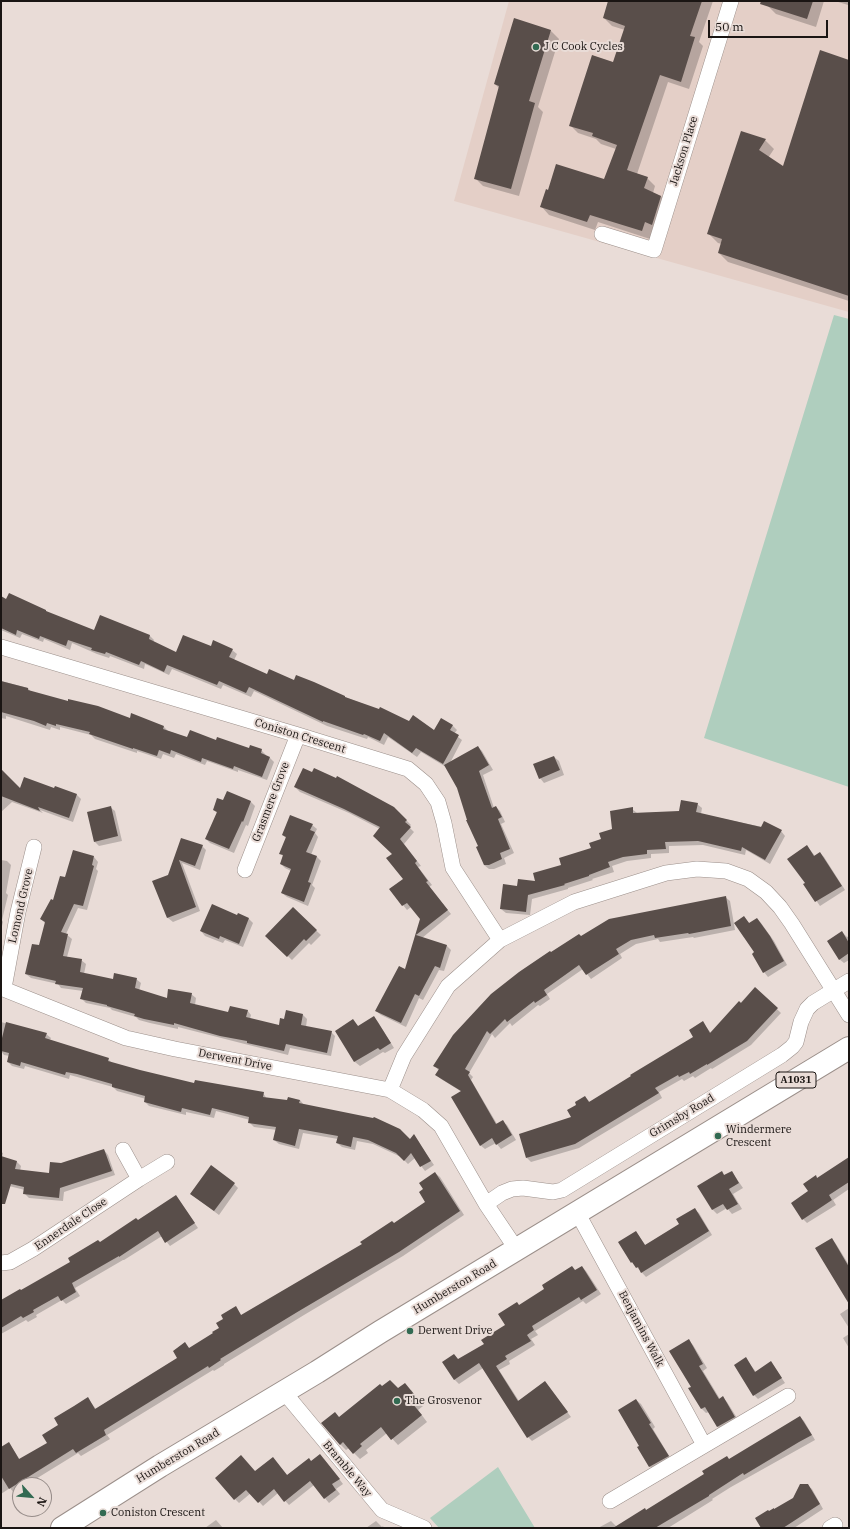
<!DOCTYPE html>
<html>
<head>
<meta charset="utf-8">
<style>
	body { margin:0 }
	#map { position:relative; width:850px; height:1529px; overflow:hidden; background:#e9dcd7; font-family:"IBM Plex Serif",serif }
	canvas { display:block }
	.frame { position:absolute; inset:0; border:2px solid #1a1513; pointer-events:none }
	.north { position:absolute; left:12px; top:1477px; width:40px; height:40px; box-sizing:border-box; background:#e9dcd7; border:1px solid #968c89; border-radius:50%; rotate:117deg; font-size:11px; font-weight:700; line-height:16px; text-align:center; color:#1a1513 }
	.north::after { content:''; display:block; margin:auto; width:14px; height:18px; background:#326a52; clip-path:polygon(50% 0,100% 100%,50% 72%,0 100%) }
	.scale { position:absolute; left:708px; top:20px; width:120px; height:18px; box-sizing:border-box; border:2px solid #1a1513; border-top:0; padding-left:5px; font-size:12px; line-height:14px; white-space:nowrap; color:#1a1513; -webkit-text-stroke:3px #e9dcd7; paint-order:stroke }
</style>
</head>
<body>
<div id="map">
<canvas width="850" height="1529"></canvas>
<div class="frame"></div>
<div class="north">N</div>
<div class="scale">50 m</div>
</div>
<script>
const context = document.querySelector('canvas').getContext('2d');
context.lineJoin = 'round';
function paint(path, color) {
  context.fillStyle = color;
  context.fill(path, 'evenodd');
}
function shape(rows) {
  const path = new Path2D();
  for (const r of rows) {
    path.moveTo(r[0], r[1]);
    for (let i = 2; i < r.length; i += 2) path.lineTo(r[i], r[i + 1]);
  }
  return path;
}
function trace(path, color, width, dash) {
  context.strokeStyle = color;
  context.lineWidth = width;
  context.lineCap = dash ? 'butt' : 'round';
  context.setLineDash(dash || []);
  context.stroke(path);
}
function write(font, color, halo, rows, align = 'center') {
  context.font = font + ' "IBM Plex Serif",serif';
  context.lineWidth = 4;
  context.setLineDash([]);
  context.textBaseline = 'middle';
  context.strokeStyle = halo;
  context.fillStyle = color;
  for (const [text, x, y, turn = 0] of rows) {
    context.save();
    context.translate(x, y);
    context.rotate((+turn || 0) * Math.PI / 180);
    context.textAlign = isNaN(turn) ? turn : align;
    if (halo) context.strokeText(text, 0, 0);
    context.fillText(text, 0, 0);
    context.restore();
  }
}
paint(shape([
	[509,1,849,1,849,312,454,201]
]), '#e4cfc7');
paint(shape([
	[834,315,849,319,849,787,704,738],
	[498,1467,535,1528,439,1528,430,1518]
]), '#afcebe');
paint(shape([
	[610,1,713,1,699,42,703,46,689,89,668,82,637,174,647,178,655,186,653,193,661,196,669,205,650,239,598,222,595,230,549,215,541,206,605,181,616,149,601,144,596,139,578,133,570,125,614,64,625,30,612,26,604,18],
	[768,1,824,1,816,27,776,14,767,5],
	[835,1,849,1,848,5],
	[551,31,559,39,538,107,543,112,519,196,483,186,475,178,500,89,495,84],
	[849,61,849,301,728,262,719,253,722,244,718,243,709,234,742,132,765,140,774,149,768,158,783,168],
	[1,597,7,600,46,611,48,613,95,631,100,616,150,636,154,640,153,643,177,653,211,647,232,650,237,654,234,660,267,675,294,682,345,697,434,731,452,725,457,730,454,734,462,740,450,763,478,747,482,751,493,770,483,775,494,808,496,807,500,811,505,822,501,824,514,853,504,858,506,864,494,869,489,869,484,865,480,846,458,787,446,767,421,752,417,757,388,737,384,745,368,737,367,739,327,726,254,691,251,697,223,685,221,689,172,669,169,675,145,664,144,669,110,656,109,658,97,654,72,643,70,650,44,639,43,642,22,634,20,638,1,630],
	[1,681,28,688,31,692,130,719,164,727,168,731,188,738,217,741,250,749,261,750,266,755,265,756,270,758,274,762,267,780,238,770,238,772,207,761,205,765,176,754,174,758,163,754,161,759,137,751,137,753,95,739,91,735,60,727,60,730,51,727,50,730,6,716,6,719,1,718],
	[554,757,559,761,564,775,544,783,540,778],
	[1,769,20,790,55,790,56,787,77,795,81,799,73,822,40,810,43,813,12,802,1,812],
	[295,787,394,808,411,825,409,827,414,832,404,844,421,866,418,867,432,885,429,887,451,914,422,938,446,945,451,950,444,971,439,970,423,1000,419,998,406,1027,381,1015,376,1011,406,971,421,919,411,907,407,910,391,890,404,879,393,854,380,829,349,813,300,792],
	[227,792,251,802,255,806,248,826,246,825,234,853,210,843,206,839,217,813,214,810,223,801],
	[697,804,702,808,701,814,781,831,785,836,770,864,746,850,745,855,703,845,669,846,669,853,651,854,651,858,627,861,612,866,614,872,592,879,593,880,568,888,568,889,532,899,530,915,506,913,501,909,518,887,537,882,562,865,592,849,613,829,632,809,637,813,680,812],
	[110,807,115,811,122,841,99,846,95,842],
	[312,825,317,829,315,833,318,837,311,855,317,857,321,861,312,885,315,888,308,906,287,897,282,893,291,871,285,868,281,864,284,857,280,853,286,838,283,835],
	[182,839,202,846,206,850,200,870,182,863,200,911,173,922,168,918,154,881,169,875],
	[807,846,815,856,820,853,824,857,845,890,820,906,805,884,806,883],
	[94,857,98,862,96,869,98,871,87,910,78,908,66,934,72,939,67,957,81,960,86,964,84,974,114,980,136,979,141,983,139,991,168,999,191,994,196,998,195,1005,229,1013,247,1010,251,1015,250,1019,280,1026,285,1020,287,1011,303,1015,307,1019,306,1027,331,1032,335,1036,331,1056,290,1048,288,1055,178,1027,178,1029,150,1023,139,1020,136,1017,112,1010,110,1008,86,1003,81,998,83,991,61,988,58,984,31,978,26,974,40,947,46,924,41,919,54,902,66,878],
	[1,860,7,861,11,865,6,893,8,895,2,920,3,922,1,930],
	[725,897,730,901,735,930,694,938,693,937,660,942,658,939,636,944,620,954,622,958,591,979,583,969,547,994,550,999,540,1006,538,1005,512,1026,510,1023,495,1038,492,1034,469,1073,473,1077,471,1080,497,1124,502,1121,507,1125,516,1140,501,1149,496,1143,485,1149,480,1145,462,1092,441,1079,437,1075,439,1071,435,1066,551,953,581,937],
	[293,909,321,935,311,945,309,943,292,960,267,936],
	[239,914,249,919,253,923,243,947,225,940,223,943,205,936,201,931,238,916],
	[744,917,750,924,757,919,761,923,774,941,787,965,768,977,764,972],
	[842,932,847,937,849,936,849,960,844,963,839,959],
	[755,988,781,1013,751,1045,712,1069,711,1068,695,1078,693,1076,684,1081,682,1079,659,1092,662,1098,579,1148,531,1162,527,1158,573,1117,578,1105,585,1097,590,1102,695,1038,703,1023,711,1033],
	[374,1017,378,1022,394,1048,385,1053,383,1052,360,1066,355,1062,336,1031,353,1021,359,1027],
	[1,1022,46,1034,51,1038,50,1040,108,1059,113,1064,195,1085,263,1093,267,1099,288,1102,300,1100,304,1105,410,1140,414,1136,434,1165,425,1171,415,1158,408,1164,401,1157,373,1144,357,1141,355,1150,342,1147,337,1143,338,1139,303,1133,299,1149,279,1144,274,1140,277,1130,254,1127,249,1122,250,1120,216,1111,214,1118,186,1112,186,1115,149,1106,145,1102,146,1099,117,1091,113,1087,70,1075,69,1079,25,1066,24,1069,12,1066,8,1062,10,1056,4,1055,1,1051],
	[104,1150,108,1155,115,1175,64,1192,63,1201,29,1198,24,1193,25,1190,1,1184,1,1152,3,1153,2,1158,17,1162,21,1166,20,1171,50,1174,61,1164],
	[849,1158,849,1189,833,1200,836,1205,807,1223,803,1219,810,1191,816,1177,818,1179],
	[721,1172,725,1176,732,1172,743,1188,733,1194,742,1209,732,1214,727,1208,717,1214,713,1210,699,1186],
	[435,1173,440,1177,464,1215,403,1256,304,1315,224,1364,224,1365,214,1371,213,1370,107,1435,110,1439,81,1456,78,1453,26,1485,20,1485,20,1489,14,1493,10,1488,1,1494,1,1448,9,1443,20,1460,48,1443,60,1425,88,1399,96,1409,179,1358,185,1344,190,1349,214,1334,220,1328,224,1319,236,1308,242,1316,363,1245,427,1202],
	[234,1184,238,1188,219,1215,191,1194],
	[176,1196,198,1228,170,1246,162,1236,124,1260,123,1260,75,1288,80,1296,66,1304,62,1300,36,1315,37,1317,28,1322,26,1320,1,1334,1,1301,21,1291,72,1262],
	[694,1209,699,1213,712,1235,646,1277,632,1262,636,1232,646,1246,680,1224],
	[832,1239,836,1244,849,1265,849,1302],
	[582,1267,586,1271,601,1294,586,1304,583,1301,535,1331,538,1335,531,1339,535,1345,509,1361,510,1364,499,1370,519,1401,545,1382,571,1417,532,1441,528,1437,483,1368,459,1384,454,1379,459,1360,485,1344,507,1325,519,1306],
	[849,1308,849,1328,840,1314],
	[849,1334,849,1348,843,1338],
	[689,1341,693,1345,707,1368,703,1371,720,1399,723,1398,727,1402,739,1421,722,1431,718,1427,709,1412,706,1413,702,1409,690,1389,692,1387],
	[746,1359,756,1372,771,1362,785,1383,758,1399,754,1395],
	[382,1387,411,1390,423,1406,418,1410,427,1422,398,1445,387,1433,366,1450,368,1453,360,1459,349,1448,346,1450,340,1444,339,1418],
	[636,1400,641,1404,655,1427,653,1429,672,1461,655,1471,650,1467,638,1447,641,1446],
	[800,1417,804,1421,815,1440,731,1487,712,1499,713,1500,668,1528,598,1528,611,1521,617,1527,646,1511],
	[324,1459,343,1484,336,1489,340,1494,329,1503,314,1485,289,1505,278,1493,263,1506,251,1493,239,1503,235,1499,255,1472,277,1463,288,1476,311,1462],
	[807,1485,812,1489,823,1509,794,1528,763,1528,769,1513,794,1499],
	[216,1520,223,1528,205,1528],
	[376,1521,382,1527,383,1526,384,1528,366,1528]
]), '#0003');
paint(shape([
	[608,1,702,1,690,36,695,37,681,82,660,75,627,170,648,177,644,188,661,196,652,225,645,222,642,231,590,215,587,222,540,207,546,189,548,190,556,164,604,179,617,145,592,136,593,133,569,126,592,55,613,62,625,26,603,18],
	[761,1,813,1,807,19,760,4],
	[514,18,551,30,529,101,535,103,511,189,474,179,499,86,494,84],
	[820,50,849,60,849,296,718,253,722,239,707,234,741,131,766,139,759,150,783,166],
	[9,593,46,610,46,611,94,630,100,615,150,635,149,639,176,652,183,635,211,646,213,640,233,649,229,657,267,674,269,669,294,680,296,675,314,682,345,696,345,697,379,709,380,707,409,721,413,715,434,730,441,718,453,725,450,730,459,735,443,764,416,748,412,753,384,733,380,741,364,734,363,735,323,721,323,722,249,687,246,693,219,681,217,685,167,665,164,672,141,661,139,665,106,652,105,654,91,650,92,648,68,640,66,646,40,636,39,639,17,630,16,635,1,628,1,596,6,599],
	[1,681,28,688,28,690,68,701,68,699,98,706,130,718,131,713,164,726,163,729,187,737,190,730,216,740,217,737,249,748,250,745,262,749,261,753,270,757,262,777,234,766,233,769,202,758,201,762,171,750,170,754,159,750,157,756,133,748,133,749,89,734,90,732,56,724,56,726,47,723,46,726,34,721,1,712],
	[478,746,489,765,479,771,492,808,496,806,502,817,498,819,510,849,500,853,502,859,489,865,484,865,476,847,478,846,466,820,467,820,457,788,444,765],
	[554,756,560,770,539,779,533,764],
	[303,768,312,772,314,768,336,778,337,776,394,807,407,820,405,822,411,827,400,839,417,861,415,863,428,881,426,882,448,910,416,935,447,945,440,968,435,966,419,996,415,994,401,1023,375,1011,399,966,405,969,420,919,407,903,402,906,389,889,403,879,386,858,392,854,373,836,380,827,344,809,294,787],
	[1,769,20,788,24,777,54,788,55,786,77,794,69,818,38,807,40,811,1,796],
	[227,791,251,801,243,822,242,821,229,849,205,839,217,812,213,810,217,798,223,800],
	[681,800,698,803,696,812,761,827,764,821,782,830,765,860,742,847,741,851,698,841,665,842,666,849,647,850,647,854,623,857,608,862,610,867,589,875,589,876,564,884,565,885,528,895,526,912,500,909,503,884,517,886,518,879,535,881,533,873,561,865,559,858,591,848,589,843,601,839,599,833,612,829,610,811,633,807,633,813,679,811],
	[111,806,118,836,94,842,87,812],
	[290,815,313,824,310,830,315,832,306,852,317,856,308,882,311,883,304,902,281,893,291,869,280,864,283,855,279,854,286,837,282,835],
	[181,838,203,845,195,866,179,860,196,907,167,918,152,881,168,875],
	[807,845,814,856,820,852,842,886,815,902,803,884,805,883,787,859],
	[73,850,94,856,92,865,94,866,83,906,74,904,61,932,68,934,63,956,82,959,80,972,113,979,114,973,137,978,135,988,167,998,168,989,192,993,190,1003,228,1012,230,1006,248,1010,246,1017,279,1025,280,1018,284,1019,286,1010,303,1014,301,1025,332,1031,327,1053,286,1044,284,1051,247,1043,247,1041,220,1036,174,1023,174,1025,144,1019,134,1016,135,1014,107,1006,107,1005,80,999,83,988,55,984,56,981,25,974,32,944,39,945,45,922,40,919,51,899,53,900,60,876,65,877],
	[726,896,731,926,689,934,688,933,655,938,654,935,631,940,616,949,619,954,586,975,579,965,544,990,547,995,535,1003,534,1001,507,1022,505,1019,490,1034,487,1031,465,1069,470,1072,468,1075,496,1124,503,1120,512,1135,496,1145,492,1138,480,1146,451,1097,461,1091,435,1075,439,1069,433,1066,453,1035,491,994,519,972,550,951,551,952,579,934,581,936,609,919],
	[212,904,237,915,238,913,249,918,239,944,220,936,219,939,200,931],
	[293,907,317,930,306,941,304,939,287,957,265,936],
	[744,916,749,923,757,918,770,936,784,961,763,973,752,954,754,952,734,923],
	[842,931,849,943,849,953,839,960,827,941],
	[755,987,778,1008,747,1041,707,1065,707,1064,690,1074,689,1072,679,1077,678,1075,655,1088,659,1093,575,1144,526,1158,519,1134,571,1117,567,1110,576,1105,575,1102,585,1096,589,1102,631,1076,630,1075,693,1037,689,1030,703,1021,710,1033,739,1001,741,1003],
	[374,1016,391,1043,380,1050,378,1048,354,1062,335,1031,353,1019,358,1026],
	[6,1022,47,1033,45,1038,109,1058,108,1061,140,1070,194,1083,195,1080,264,1092,263,1097,287,1100,288,1097,300,1100,299,1103,373,1118,374,1117,400,1129,410,1139,414,1134,431,1161,420,1167,411,1153,404,1161,396,1153,368,1140,353,1137,351,1147,336,1143,338,1136,299,1129,295,1146,273,1140,276,1127,248,1123,249,1117,212,1108,210,1115,182,1108,181,1112,144,1102,145,1096,112,1087,112,1084,77,1074,66,1072,65,1075,21,1062,20,1066,7,1062,9,1053,1,1051,1,1042],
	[104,1149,112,1171,60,1188,59,1198,23,1194,24,1187,11,1184,5,1204,1,1204,1,1156,17,1161,15,1169,49,1173,50,1162,61,1163],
	[849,1157,849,1182,829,1195,832,1200,802,1220,791,1203,808,1191,803,1184,816,1175,817,1178],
	[211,1165,235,1183,214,1211,190,1194],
	[722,1171,724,1175,732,1171,739,1183,729,1189,738,1204,727,1210,723,1204,712,1210,697,1186],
	[435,1172,460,1211,399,1252,299,1311,220,1359,221,1360,209,1368,208,1366,104,1430,106,1435,76,1453,73,1449,9,1489,1,1476,1,1447,9,1442,19,1459,47,1443,42,1435,58,1425,54,1418,74,1406,88,1397,95,1409,177,1358,173,1351,185,1342,189,1348,213,1333,212,1332,219,1328,216,1323,223,1319,221,1315,236,1306,241,1315,362,1244,360,1242,392,1221,394,1223,425,1202,419,1192,423,1189,419,1183],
	[176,1195,195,1223,165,1243,158,1231,119,1257,119,1256,72,1283,76,1292,61,1301,58,1296,33,1310,34,1312,23,1318,21,1316,1,1328,1,1300,20,1289,21,1290,70,1262,68,1258,98,1240,100,1242,136,1218,138,1220],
	[695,1208,709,1231,641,1273,638,1267,636,1268,632,1262,631,1263,618,1242,636,1231,645,1245,679,1224,676,1219],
	[832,1238,849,1267,849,1304,815,1248],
	[572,1266,575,1270,582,1266,597,1290,581,1300,579,1297,532,1326,534,1330,527,1335,531,1341,505,1356,507,1359,496,1366,518,1401,545,1381,568,1412,527,1438,479,1363,454,1380,442,1362,454,1354,458,1359,484,1344,481,1340,505,1325,498,1314,517,1302,519,1305,544,1289,542,1285],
	[689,1339,703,1364,699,1366,719,1399,723,1396,735,1417,717,1427,705,1407,701,1409,688,1388,691,1387,669,1351],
	[746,1357,755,1372,771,1361,782,1378,753,1396,734,1365],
	[390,1380,398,1388,405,1383,418,1399,412,1403,422,1415,391,1440,381,1427,360,1444,362,1446,353,1454,343,1442,340,1445,321,1423,335,1412,339,1417,380,1384,382,1386],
	[636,1399,651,1423,649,1424,669,1456,649,1467,637,1447,639,1446,618,1410],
	[800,1416,812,1435,799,1442,744,1475,743,1473,709,1495,709,1496,655,1528,613,1528,645,1508,646,1510,704,1474,702,1471,727,1456,729,1459],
	[320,1454,340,1479,332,1484,336,1490,324,1499,310,1481,284,1502,274,1489,258,1503,246,1490,234,1500,215,1478,241,1455,255,1471,273,1457,287,1475,309,1458,311,1461],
	[800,1484,808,1484,820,1504,783,1528,761,1528,755,1518,768,1510,769,1511,774,1508,774,1509,793,1498]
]), '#594e4a');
const street = shape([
	[602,234,654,250,731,1],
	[1,647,298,735,408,769,426,784,438,802,444,823,453,868,500,940],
	[245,870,298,735],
	[1,988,126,1038,175,1049,390,1090,423,1110,441,1126,486,1204,517,1250],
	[4,988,18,912,34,847],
	[390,1090,404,1056,448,986,500,940,574,902,666,873,697,869,726,871,748,879,766,892,780,907,792,924,849,1015],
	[123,1150,139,1179],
	[486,1204,502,1193,512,1189,523,1188,553,1192,562,1190,782,1055,792,1047,796,1042,801,1022,807,1009,813,1003,849,981],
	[577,1212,704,1445],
	[1,1263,10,1262,33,1249,139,1179,167,1162],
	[284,1392,382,1510,424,1528],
	[610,1501,788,1396],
	[830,1528,835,1525]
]);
const primary = shape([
	[62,1528,160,1466,317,1372,380,1332,849,1048]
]);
trace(street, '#9b8f8a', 16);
trace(primary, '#9b8f8a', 24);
trace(street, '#fff', 15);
trace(primary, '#fff', 22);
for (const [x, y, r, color] of [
	[536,47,4,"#326a52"],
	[718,1136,4,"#326a52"],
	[410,1331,4,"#326a52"],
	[397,1401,4,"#326a52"],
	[103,1513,4,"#326a52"]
]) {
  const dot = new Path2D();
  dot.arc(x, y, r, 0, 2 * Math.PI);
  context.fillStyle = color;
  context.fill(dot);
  trace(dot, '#e9dcd7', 1.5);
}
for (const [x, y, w] of [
	[796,1080,40]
]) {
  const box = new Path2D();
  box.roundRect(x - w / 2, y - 8, w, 16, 3);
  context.fillStyle = '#e9dcd7';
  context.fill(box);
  trace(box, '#1a1513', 1);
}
write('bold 10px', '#1a1513', null, [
	["A1031",796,1080]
]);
write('11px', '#1a1513', '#e9dcd7', [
	["J C Cook Cycles",544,47],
	["Windermere",726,1130],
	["Crescent",726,1143],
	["Derwent Drive",418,1331],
	["The Grosvenor",405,1401],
	["Coniston Crescent",111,1513]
], 'left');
write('11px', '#1a1513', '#e9dcd7', [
	["Jackson Place",684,151,-73],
	["Coniston Crescent",300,736,17],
	["Grasmere Grove",271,802,-69],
	["Lomond Grove",21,906,-77],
	["Derwent Drive",235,1060,11],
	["Grimsby Road",682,1116,-31],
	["Ennerdale Close",71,1224,-34],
	["Humberston Road",455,1287,-31],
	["Benjamins Walk",641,1329,62],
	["Humberston Road",178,1456,-31],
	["Bramble Way",347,1469,50]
]);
</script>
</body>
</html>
